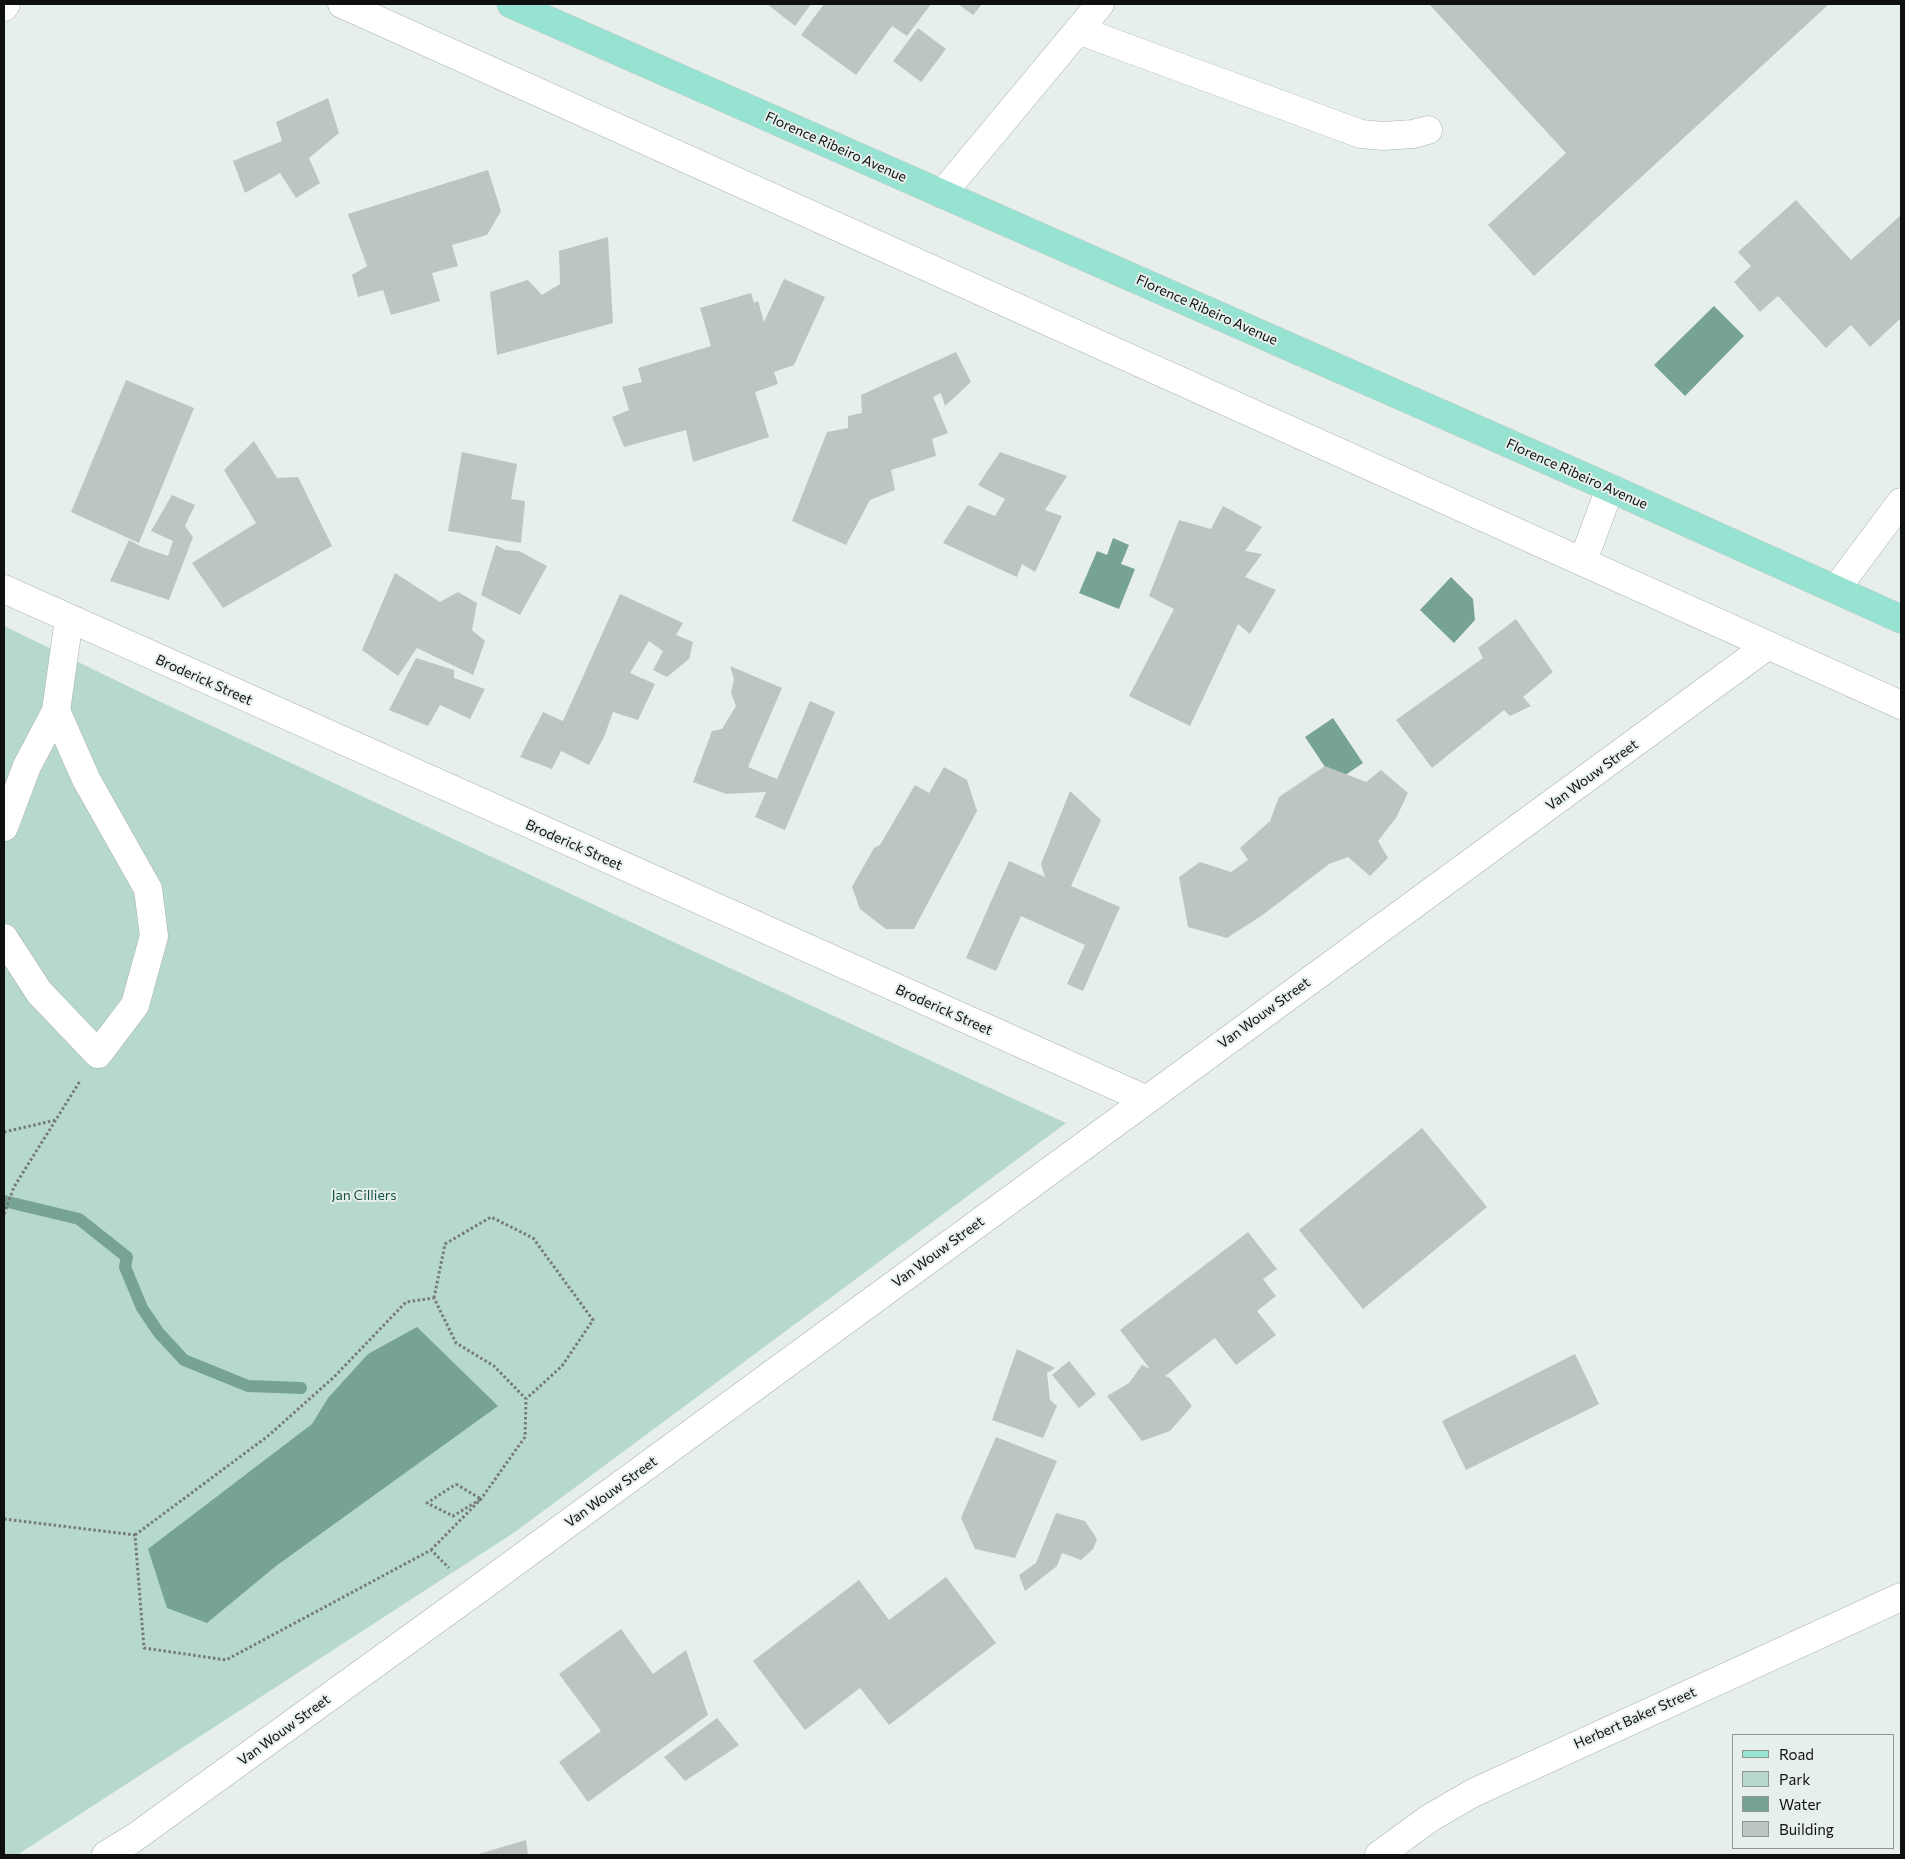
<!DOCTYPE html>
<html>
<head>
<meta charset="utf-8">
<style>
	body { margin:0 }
	#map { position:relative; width:1905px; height:1859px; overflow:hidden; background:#e6efec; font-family:Commissioner,sans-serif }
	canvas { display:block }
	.frame { position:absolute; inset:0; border:5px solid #0e1110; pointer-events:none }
	.legend { position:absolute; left:1732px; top:1734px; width:162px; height:115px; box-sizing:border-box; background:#e6efec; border:1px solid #909694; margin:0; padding:6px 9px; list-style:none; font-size:15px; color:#0e1110 }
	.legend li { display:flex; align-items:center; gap:10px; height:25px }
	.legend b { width:25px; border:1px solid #909694 }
</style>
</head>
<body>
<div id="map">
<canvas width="1905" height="1859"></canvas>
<div class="frame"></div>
<ul class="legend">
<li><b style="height:6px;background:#97e3d1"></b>Road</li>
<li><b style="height:14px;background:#b6d8cd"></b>Park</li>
<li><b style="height:14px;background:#76a396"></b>Water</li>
<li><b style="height:14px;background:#bdc5c2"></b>Building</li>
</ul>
</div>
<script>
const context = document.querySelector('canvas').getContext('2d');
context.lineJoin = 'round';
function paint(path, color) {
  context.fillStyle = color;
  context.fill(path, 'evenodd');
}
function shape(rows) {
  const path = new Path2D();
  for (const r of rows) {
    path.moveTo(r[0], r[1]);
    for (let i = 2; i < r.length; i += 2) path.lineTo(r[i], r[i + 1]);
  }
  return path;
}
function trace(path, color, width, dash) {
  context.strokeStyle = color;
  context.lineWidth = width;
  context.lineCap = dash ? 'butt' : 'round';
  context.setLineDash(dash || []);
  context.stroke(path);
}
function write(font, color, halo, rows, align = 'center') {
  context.font = font + ' Commissioner,sans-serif';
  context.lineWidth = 4;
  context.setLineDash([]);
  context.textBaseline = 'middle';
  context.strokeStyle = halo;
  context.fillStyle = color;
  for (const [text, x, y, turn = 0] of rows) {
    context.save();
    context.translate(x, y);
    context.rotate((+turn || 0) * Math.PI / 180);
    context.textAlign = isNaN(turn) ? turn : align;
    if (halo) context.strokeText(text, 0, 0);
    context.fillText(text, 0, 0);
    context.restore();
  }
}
paint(shape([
	[4,626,148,696,680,945,1066,1123,515,1532,17,1855,4,1855]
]), '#b6d8cd');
paint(shape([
	[1714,306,1744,336,1685,396,1654,365],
	[1113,538,1129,545,1121,564,1135,569,1119,609,1079,593,1097,551,1107,555],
	[1451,577,1473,599,1475,620,1454,643,1420,610],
	[1333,718,1363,763,1335,782,1305,737],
	[417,1327,498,1406,276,1566,207,1623,167,1608,148,1549,312,1424,328,1398,368,1354]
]), '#76a396');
trace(shape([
	[4,1201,79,1219,127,1257,125,1267,142,1308,159,1333,184,1360,248,1386,301,1388]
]), '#76a396', 12);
paint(shape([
	[767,4,811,4,795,26],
	[824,4,931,4,907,36,892,26,856,75,801,35],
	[958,4,982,4,973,15],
	[1429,4,1829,4,1534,276,1488,225,1566,153],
	[918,28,946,49,921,82,893,61],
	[328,98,339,133,309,158,320,183,296,198,280,173,245,193,233,161,282,141,276,122],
	[488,170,501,211,487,235,452,245,458,266,432,273,440,301,391,315,383,290,358,297,352,275,367,266,348,214],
	[1796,200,1851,260,1901,215,1901,318,1870,347,1851,325,1826,348,1778,296,1760,312,1734,282,1751,266,1738,252],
	[608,237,613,323,497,355,490,292,528,280,542,295,560,284,559,251],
	[784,279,825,297,794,365,774,372,778,384,755,392,769,437,693,462,686,430,624,447,612,417,629,410,622,387,642,382,638,368,711,346,700,308,751,293,754,303,758,301,764,322],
	[956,352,971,382,945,406,941,393,933,397,948,433,932,439,936,456,891,470,895,490,870,500,846,545,792,521,827,432,848,428,848,416,862,413,861,395],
	[126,380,194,408,139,543,71,512],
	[254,441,277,478,298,477,332,546,223,608,192,563,256,523,224,470],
	[462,452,517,464,511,499,525,501,521,543,448,531],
	[1000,452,1067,476,1045,510,1062,516,1035,572,1022,564,1017,577,943,543,968,505,995,516,1005,499,978,485],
	[172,495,195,505,185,526,193,537,169,600,110,581,129,540,142,547,168,556,173,541,151,531],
	[1223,506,1262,527,1245,551,1262,554,1245,577,1276,590,1250,634,1238,624,1190,726,1129,696,1174,609,1149,596,1179,520,1211,529],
	[496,545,505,550,519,551,547,566,520,615,481,595],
	[395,573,440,602,458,592,477,603,472,630,485,641,473,675,417,648,398,676,362,650],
	[620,594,683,623,676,635,693,642,689,659,667,677,653,670,663,651,649,641,630,673,655,684,638,720,613,712,604,737,589,765,561,751,552,769,520,757,543,712,563,721],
	[1516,619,1553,672,1523,697,1531,706,1510,716,1504,710,1432,768,1396,720,1483,658,1478,648],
	[416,658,454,670,454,678,485,689,470,719,440,705,428,726,389,710],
	[730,666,782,688,748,767,777,779,810,701,835,712,785,830,755,817,766,792,726,794,693,782,712,731,722,729,736,706,731,693,734,679],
	[1325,766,1366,782,1381,770,1408,793,1396,818,1378,841,1388,858,1370,876,1348,857,1329,864,1264,914,1227,938,1188,927,1179,877,1200,862,1231,872,1248,860,1240,848,1270,821,1279,797],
	[944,767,967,780,977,811,914,929,886,929,860,909,852,887,874,848,880,845,915,785,929,793],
	[1070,791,1101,820,1071,886,1120,907,1083,991,1067,984,1085,945,1021,916,996,971,966,958,1009,861,1045,877,1041,864],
	[1422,1128,1487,1207,1363,1309,1299,1230],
	[1248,1232,1277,1269,1263,1279,1276,1296,1257,1311,1276,1335,1236,1365,1215,1338,1165,1376,1170,1378,1192,1406,1170,1431,1142,1441,1107,1396,1129,1383,1142,1365,1150,1369,1120,1330],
	[1017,1349,1055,1368,1047,1373,1050,1400,1057,1406,1043,1438,992,1420],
	[1575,1354,1599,1404,1466,1470,1442,1421],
	[1069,1361,1096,1394,1079,1408,1052,1375],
	[996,1437,1057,1461,1015,1558,975,1549,961,1518],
	[1056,1513,1085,1521,1097,1539,1093,1549,1081,1560,1062,1553,1057,1566,1025,1591,1019,1575,1036,1563],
	[946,1577,996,1643,889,1725,860,1688,805,1730,753,1661,859,1580,889,1620],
	[621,1629,653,1674,686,1650,708,1715,588,1802,559,1762,601,1731,559,1674],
	[717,1718,739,1745,685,1781,664,1757],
	[526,1840,528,1855,475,1855]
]), '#bdc5c2');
const minor = shape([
	[342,4,1901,705],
	[4,7,6,4],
	[1078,30,1361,134,1383,136,1413,134,1428,130],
	[942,194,1100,4],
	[1583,561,1610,488],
	[4,589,1145,1099],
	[1836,589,1901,502],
	[4,827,27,766,56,711,69,619],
	[4,938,39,992,98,1054,135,1005,154,936,148,889,86,779,56,711],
	[106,1855,134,1838,473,1593,1767,646],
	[1379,1855,1430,1818,1473,1793,1901,1597]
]);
const major = shape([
	[511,4,1610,488,1901,619]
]);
trace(minor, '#aab2af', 29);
trace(major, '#cacbca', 29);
trace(shape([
	[4,1132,56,1120],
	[4,1214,14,1187,80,1081],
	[434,1298,445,1244,491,1217,533,1238,593,1320,562,1366,526,1399],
	[456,1484,481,1499,453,1516,427,1503,456,1484],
	[4,1519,135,1535,144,1648,226,1660,431,1550,449,1568],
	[135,1535,268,1436,334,1377,406,1302,434,1298,456,1343,494,1366,526,1399,525,1437,481,1499,431,1550]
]), '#767b7a', 3, [2.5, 2.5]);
trace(minor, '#fff', 28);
trace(major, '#97e3d1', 28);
write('14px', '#0e1110', '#e6efec', [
	["Florence Ribeiro Avenue",836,147,24],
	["Florence Ribeiro Avenue",1207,310,24],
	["Florence Ribeiro Avenue",1577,474,24],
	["Broderick Street",204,680,24],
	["Van Wouw Street",1592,775,-36],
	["Broderick Street",574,845,24],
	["Broderick Street",944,1010,24],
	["Van Wouw Street",1264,1013,-36],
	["Van Wouw Street",938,1252,-36],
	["Van Wouw Street",611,1492,-36],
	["Herbert Baker Street",1635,1718,-24],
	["Van Wouw Street",284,1730,-36]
]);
write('14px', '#145244', '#e6efec', [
	["Jan Cilliers",364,1195]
]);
</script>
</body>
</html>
